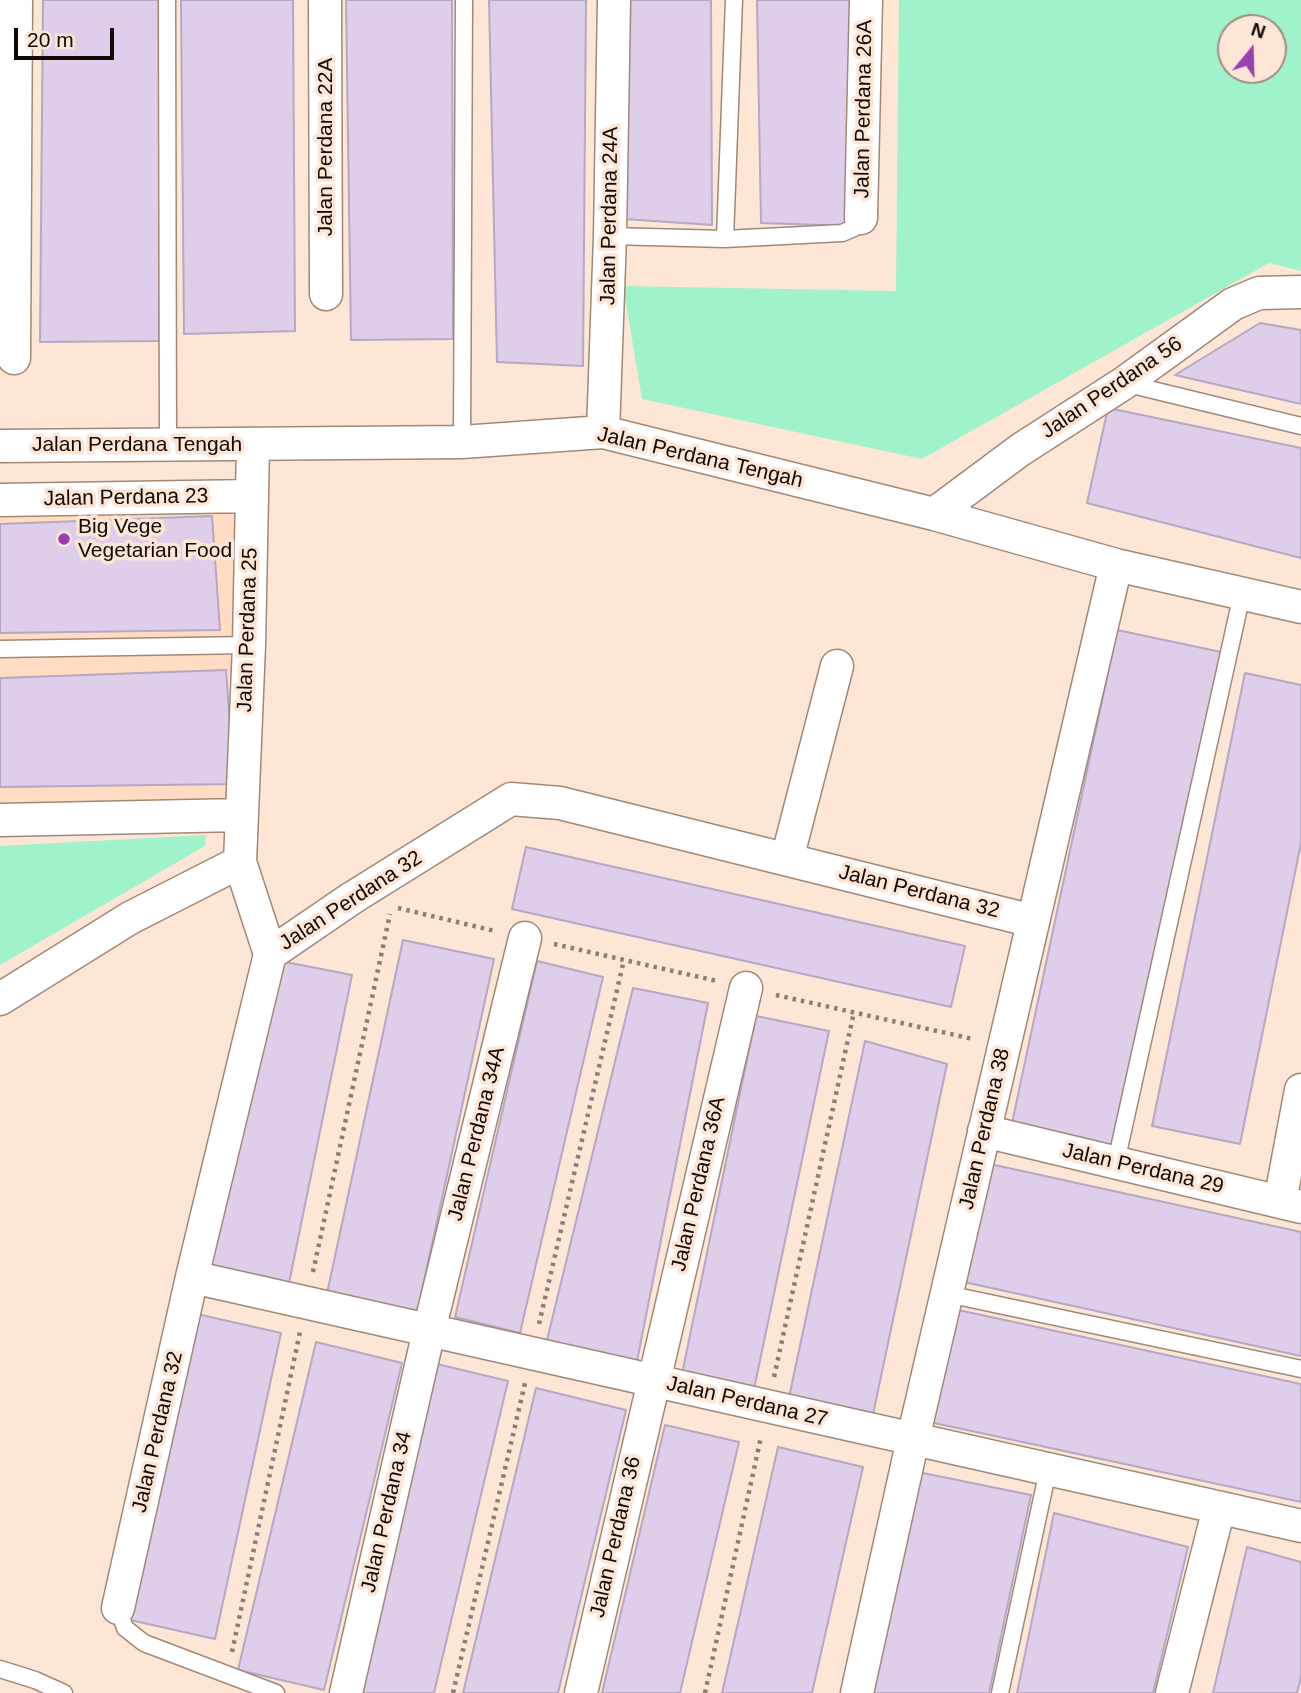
<!DOCTYPE html>
<html>
<head>
<meta charset="utf-8">
<style>
	body { margin:0 }
	#map { position:relative; width:1301px; height:1693px; overflow:hidden; background:#fde6d6; font-family:Arial,sans-serif }
	canvas { display:block }
	.north { position:absolute; left:1217px; top:14px; width:70px; height:70px; box-sizing:border-box; background:#fde6d6; border:2px solid #9f8e82; border-radius:50%; rotate:19deg; font-size:19px; font-weight:700; line-height:28px; text-align:center; color:#120904 }
	.north::after { content:''; display:block; margin:auto; width:24px; height:32px; background:#9841ae; clip-path:polygon(50% 0,100% 100%,50% 72%,0 100%) }
	.scale { position:absolute; left:14px; top:28px; width:100px; height:32px; box-sizing:border-box; border:4px solid #120904; border-top:0; padding-left:9px; font-size:21px; line-height:24px; white-space:nowrap; color:#120904; -webkit-text-stroke:5px #fde6d6; paint-order:stroke }
</style>
</head>
<body>
<div id="map">
<canvas width="1301" height="1693"></canvas>
<div class="north">N</div>
<div class="scale">20 m</div>
</div>
<script>
const context = document.querySelector('canvas').getContext('2d');
context.lineJoin = 'round';
function paint(path, color) {
  context.fillStyle = color;
  context.fill(path, 'evenodd');
}
function shape(rows) {
  const path = new Path2D();
  for (const r of rows) {
    path.moveTo(r[0], r[1]);
    for (let i = 2; i < r.length; i += 2) path.lineTo(r[i], r[i + 1]);
  }
  return path;
}
function trace(path, color, width, dash) {
  context.strokeStyle = color;
  context.lineWidth = width;
  context.lineCap = dash ? 'butt' : 'round';
  context.setLineDash(dash || []);
  context.stroke(path);
}
function write(font, color, halo, rows, align = 'center') {
  context.font = font + ' Arial,sans-serif';
  context.lineWidth = 7;
  context.setLineDash([]);
  context.textBaseline = 'middle';
  context.strokeStyle = halo;
  context.fillStyle = color;
  for (const [text, x, y, turn = 0] of rows) {
    context.save();
    context.translate(x, y);
    context.rotate((+turn || 0) * Math.PI / 180);
    context.textAlign = isNaN(turn) ? turn : align;
    if (halo) context.strokeText(text, 0, 0);
    context.fillText(text, 0, 0);
    context.restore();
  }
}
paint(shape([
	[264,485,251,822,0,831,0,487]
]), '#ffdcc2');
paint(shape([
	[899,0,1301,0,1301,271,1269,263,922,459,642,399,623,286,896,291],
	[1231,28,1273,28,1273,70,1231,70],
	[206,835,205,846,0,965,0,846]
]), '#a0f2cb');
const building = shape([
	[43,0,159,0,159,341,40,342,43,0],
	[181,0,293,0,295,331,184,334,181,0],
	[346,0,452,0,453,339,351,340,346,0],
	[489,0,586,0,583,366,497,362,489,0],
	[624,0,711,0,712,225,624,219,624,0],
	[757,0,855,0,850,226,761,223,757,0],
	[1260,323,1301,330,1301,404,1175,375,1260,323],
	[1108,408,1301,448,1301,558,1087,503,1108,408],
	[212,516,220,630,0,633,0,524,212,516],
	[1117,630,1221,652,1115,1146,1012,1123,1117,630],
	[226,670,234,784,0,787,0,678,226,670],
	[1245,673,1301,685,1301,843,1240,1144,1152,1126,1245,673],
	[526,847,965,946,951,1007,512,909,526,847],
	[403,940,494,959,416,1318,326,1298,403,940],
	[270,959,352,975,288,1288,207,1271,270,959],
	[537,961,603,977,520,1333,455,1317,537,961],
	[633,988,708,1003,637,1361,546,1344,633,988],
	[756,1016,829,1031,754,1389,682,1374,756,1016],
	[865,1041,947,1064,872,1419,788,1402,865,1041],
	[990,1164,1301,1232,1301,1356,964,1282,990,1164],
	[949,1308,1301,1384,1301,1502,925,1421,949,1308],
	[197,1314,281,1333,215,1639,130,1620,197,1314],
	[316,1342,402,1363,324,1690,238,1670,316,1342],
	[437,1364,508,1381,434,1693,359,1693,437,1364],
	[536,1388,626,1410,558,1693,463,1693,536,1388],
	[665,1425,739,1442,680,1693,602,1693,665,1425],
	[778,1447,863,1467,812,1693,722,1693,778,1447],
	[913,1471,1031,1495,989,1693,865,1693,913,1471],
	[1054,1513,1188,1547,1153,1693,1017,1693,1054,1513],
	[1247,1547,1301,1562,1301,1677,1297,1693,1213,1693,1247,1547]
]);
paint(building, '#deceea');
trace(building, '#b6a7c2', 2);
const service = shape([
	[167,0,168,444],
	[610,236,725,239,842,233,854,228,861,218],
	[725,239,734,0],
	[1124,383,1301,426],
	[462,442,464,0],
	[0,649,249,645],
	[1116,1162,1242,594],
	[947,1294,1301,1369],
	[118,1608,125,1628,144,1643,276,1693],
	[0,1669,35,1680,64,1693],
	[1000,1693,1048,1470]
]);
const minor = shape([
	[325,0,326,294],
	[861,218,866,0],
	[14,358,16,0],
	[603,432,610,236,614,0],
	[253,445,249,645,240,862,270,954],
	[0,446,462,442,603,432,934,514,1116,565,1301,607],
	[0,500,252,496],
	[934,514,1020,450,1124,383,1233,304,1259,293,1301,292],
	[0,820,240,815],
	[787,859,837,666],
	[0,999,130,918,240,862],
	[984,1131,1301,1207],
	[1280,1202,1301,1090],
	[192,1277,1301,1526],
	[118,1608,192,1277,270,954,352,898,511,799,560,803,1033,921],
	[346,1693,429,1331,525,938],
	[581,1693,746,988],
	[857,1693,913,1439,1116,565],
	[1172,1693,1219,1508]
]);
trace(service, '#a28875', 19);
trace(minor, '#a28875', 35);
trace(shape([
	[398,908,495,931],
	[554,944,717,981],
	[776,995,973,1039],
	[313,1272,390,914],
	[539,1324,624,960],
	[774,1377,854,1012],
	[232,1652,300,1332],
	[453,1693,525,1383],
	[705,1693,761,1437]
]), '#8d7d72', 4.5, [3.5, 5]);
trace(service, '#fff', 16);
trace(minor, '#fff', 32);
for (const [x, y, r, color] of [
	[64,539,7,"#9841ae"]
]) {
  const dot = new Path2D();
  dot.arc(x, y, r, 0, 2 * Math.PI);
  context.fillStyle = color;
  context.fill(dot);
  trace(dot, '#fde6d6', 2.5);
}
write('21px', '#120904', '#fde6d6', [
	["Jalan Perdana 26A",864,109,-89],
	["Jalan Perdana 22A",326,147,-90],
	["Jalan Perdana 24A",610,216,-89],
	["Jalan Perdana 56",1112,388,-34],
	["Jalan Perdana Tengah",137,445],
	["Jalan Perdana Tengah",700,458,13],
	["Jalan Perdana 23",126,498,-1],
	["Jalan Perdana 25",248,630,-88],
	["Jalan Perdana 32",919,892,14],
	["Jalan Perdana 32",351,901,-33],
	["Jalan Perdana 38",985,1129,-77],
	["Jalan Perdana 34A",477,1134,-76],
	["Jalan Perdana 29",1143,1169,13],
	["Jalan Perdana 36A",699,1184,-77],
	["Jalan Perdana 27",747,1402,13],
	["Jalan Perdana 32",158,1432,-77],
	["Jalan Perdana 34",387,1512,-77],
	["Jalan Perdana 36",616,1537,-77]
]);
write('21px', '#120904', '#fde6d6', [
	["Big Vege",78,527],
	["Vegetarian Food",78,551]
], 'left');
</script>
</body>
</html>
